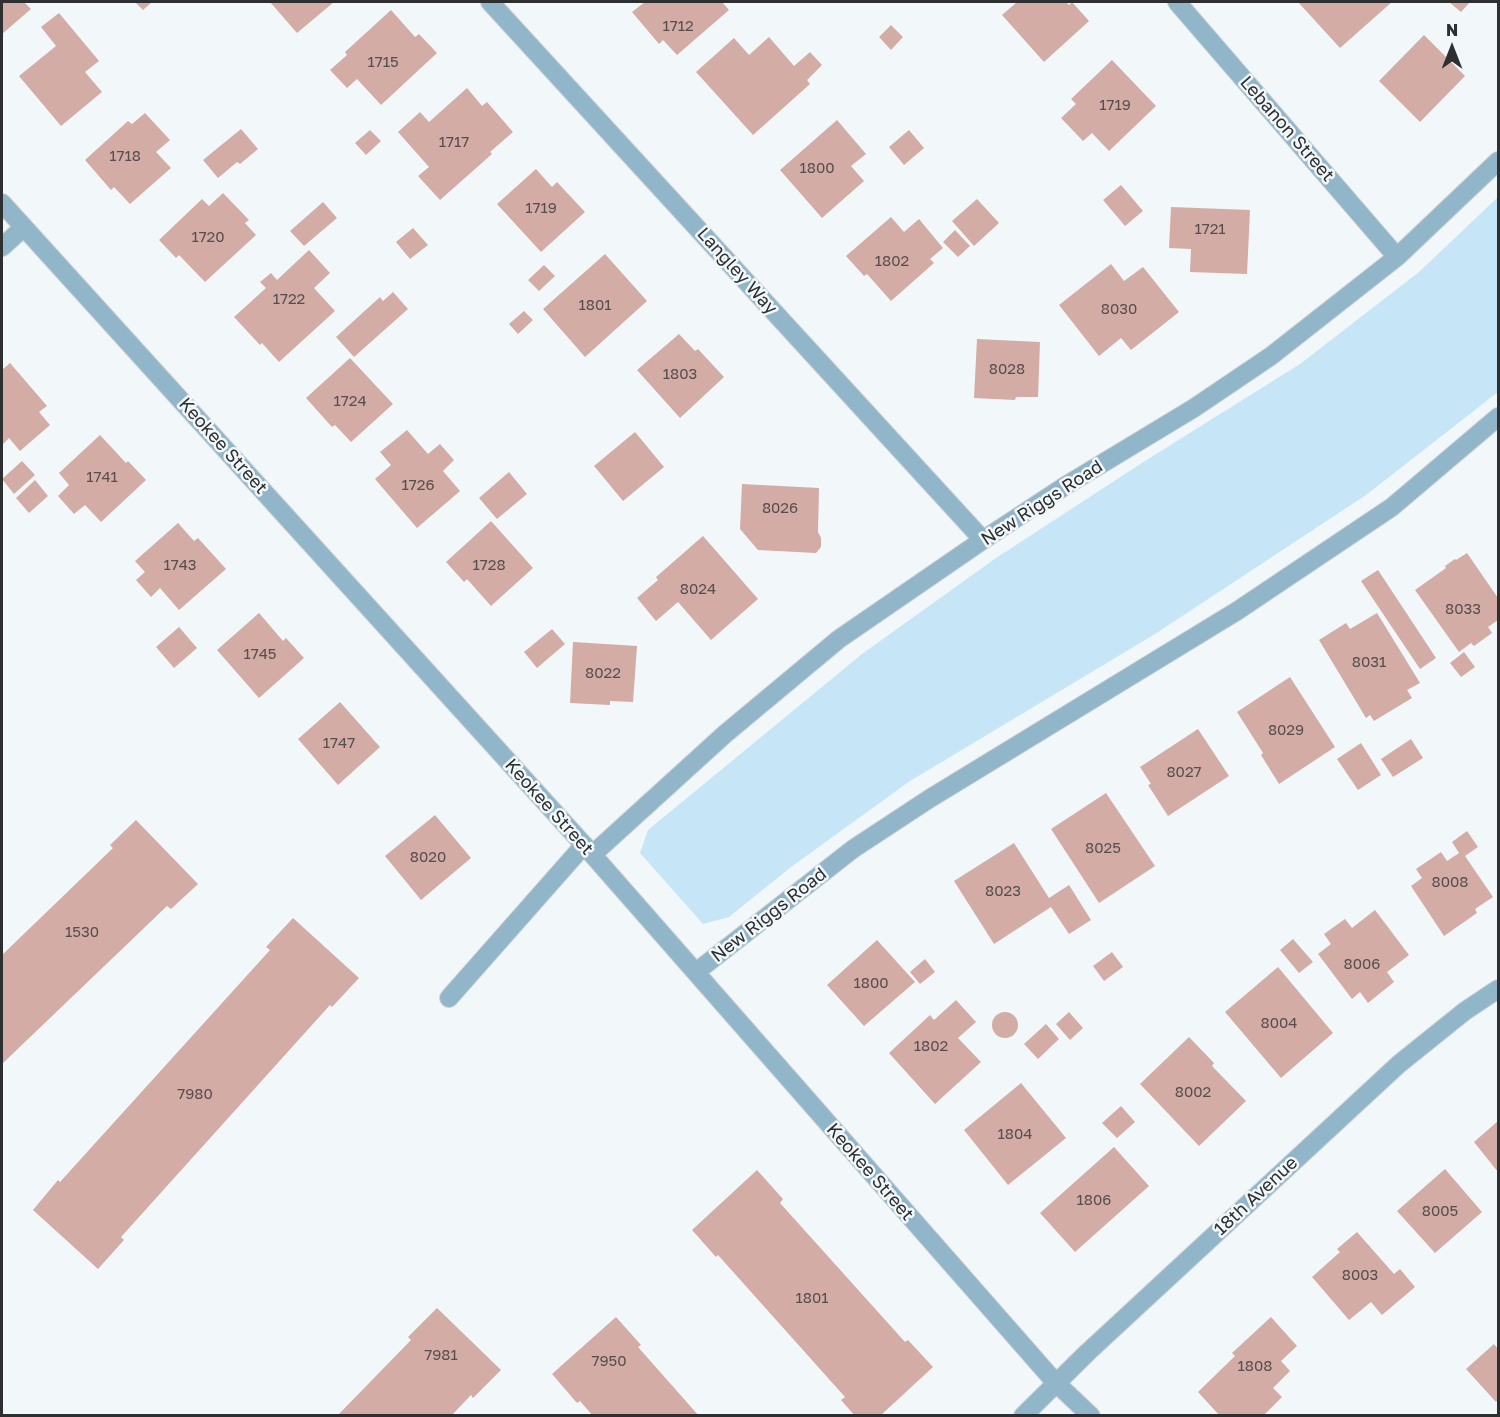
<!DOCTYPE html>
<html>
<head>
<meta charset="utf-8">
<style>
	body { margin:0 }
	#map { position:relative; width:1500px; height:1417px; overflow:hidden; background:#f2f7f9; font-family:"Golos Text",sans-serif }
	canvas { display:block }
	.frame { position:absolute; inset:0; border:3px solid #2d2f30; pointer-events:none }
	.north { position:absolute; left:1422px; top:18px; width:60px; height:60px; -webkit-text-stroke:4px #f2f7f9; paint-order:stroke; rotate:0deg; font-size:16px; font-weight:700; line-height:24px; text-align:center; color:#2d2f30 }
	.north::after { content:''; display:block; margin:auto; width:21px; height:27px; background:#2d2f30; clip-path:polygon(50% 0,100% 100%,50% 72%,0 100%) }
</style>
</head>
<body>
<div id="map">
<canvas width="1500" height="1417"></canvas>
<div class="frame"></div>
<div class="north">N</div>
</div>
<script>
const context = document.querySelector('canvas').getContext('2d');
context.lineJoin = 'round';
function paint(path, color) {
  context.fillStyle = color;
  context.fill(path, 'evenodd');
}
function shape(rows) {
  const path = new Path2D();
  for (const r of rows) {
    if (r.length === 3) {
      path.moveTo(r[0] + r[2], r[1]);
      path.arc(r[0], r[1], r[2], 0, 2 * Math.PI);
      continue;
    }
    path.moveTo(r[0], r[1]);
    for (let i = 2; i < r.length; i += 2) path.lineTo(r[i], r[i + 1]);
  }
  return path;
}
function trace(path, color, width, dash) {
  context.strokeStyle = color;
  context.lineWidth = width;
  context.lineCap = dash ? 'butt' : 'round';
  context.setLineDash(dash || []);
  context.stroke(path);
}
function write(font, color, halo, rows, align = 'center') {
  context.font = font + ' "Golos Text",sans-serif';
  context.lineWidth = 5;
  context.setLineDash([]);
  context.textBaseline = 'middle';
  context.strokeStyle = halo;
  context.fillStyle = color;
  for (const [text, x, y, turn = 0] of rows) {
    context.save();
    context.translate(x, y);
    context.rotate((+turn || 0) * Math.PI / 180);
    context.textAlign = isNaN(turn) ? turn : align;
    if (halo) context.strokeText(text, 0, 0);
    context.fillText(text, 0, 0);
    context.restore();
  }
}
paint(shape([
	[1498,197,1498,392,1366,495,1155,634,910,781,791,867,729,917,703,924,640,853,648,830,862,654,996,558,1145,461,1300,364,1419,272]
]), '#c6e6f7');
paint(shape([
	[2,2,24,2,31,9,2,34],
	[135,2,152,2,143,10],
	[270,2,334,2,297,33],
	[645,2,722,2,729,10,677,55,663,40,659,44,632,12],
	[1017,2,1066,2,1069,5,1072,2,1089,21,1044,62,1002,15],
	[1298,2,1392,2,1340,48],
	[1449,2,1470,2,1461,12],
	[391,10,415,37,419,34,437,53,381,105,357,79,347,88,330,70,347,55,345,52],
	[59,13,99,61,85,72,102,92,61,126,19,76,56,46,41,27],
	[891,25,903,37,891,50,879,37],
	[1424,35,1465,76,1420,122,1379,81],
	[769,37,794,66,810,52,822,65,807,80,810,84,753,135,696,72,734,38,749,55],
	[1112,60,1156,106,1109,151,1092,133,1083,141,1061,118,1076,104,1071,99],
	[467,88,482,106,487,102,513,132,490,152,492,154,440,200,418,176,429,167,398,132,420,112,429,122],
	[145,113,170,140,156,152,171,168,130,204,114,187,111,190,85,160,128,121,132,124],
	[837,120,866,154,851,166,864,181,822,218,780,170],
	[241,129,258,149,240,164,237,162,218,178,203,160],
	[370,130,381,141,366,155,355,143],
	[909,130,924,148,904,165,889,147],
	[536,169,552,187,557,182,585,212,541,252,497,204],
	[1121,185,1143,211,1125,226,1103,200],
	[223,193,249,220,245,223,256,235,205,282,179,255,176,258,159,240,202,199,209,206],
	[977,199,999,223,974,246,952,221],
	[323,202,337,218,304,246,290,231],
	[1171,207,1250,210,1247,274,1190,272,1191,249,1169,248],
	[891,217,904,232,919,219,943,248,930,259,934,263,891,301,867,274,864,276,846,256],
	[413,228,428,245,410,259,396,242],
	[955,230,970,246,958,257,943,242],
	[309,250,330,273,314,288,335,311,279,362,262,343,260,345,234,317,266,288,260,282,271,273,277,280],
	[605,254,647,301,585,357,543,309],
	[1111,264,1124,281,1143,267,1179,312,1131,350,1121,338,1099,356,1059,305],
	[544,265,555,276,539,291,528,280],
	[393,292,408,309,354,357,336,337,380,297,383,301],
	[524,311,533,320,518,334,509,324],
	[679,334,695,351,698,349,724,377,680,418,637,370],
	[977,339,1040,342,1038,397,1016,397,1015,400,974,398],
	[350,358,393,404,351,442,335,425,332,427,306,398],
	[10,363,47,406,39,412,50,425,20,451,9,438,2,445,2,370],
	[407,430,428,454,440,444,454,460,443,471,460,491,417,528,375,479,391,465,380,452],
	[635,432,664,467,623,501,594,466],
	[100,435,126,463,128,461,146,480,101,522,85,505,74,514,58,496,69,485,59,473],
	[22,461,35,475,14,494,2,479],
	[509,472,527,494,497,519,479,498],
	[35,480,48,496,29,513,16,498],
	[742,484,819,488,818,532,821,538,821,547,816,553,758,550,740,529],
	[491,521,533,568,491,606,467,579,464,582,446,562],
	[178,523,194,541,198,538,226,569,179,610,160,588,151,597,136,580,145,572,135,561],
	[703,536,758,599,711,640,678,602,656,621,637,598,658,580,656,577],
	[1467,553,1498,598,1498,620,1488,627,1492,633,1474,646,1471,643,1459,652,1415,590,1446,568,1445,566,1455,559,1456,560],
	[1378,570,1436,658,1420,669,1361,581],
	[259,613,283,641,286,638,304,658,259,698,217,650],
	[1377,613,1420,683,1407,690,1412,698,1374,721,1370,715,1366,718,1319,640,1346,623,1350,629],
	[179,627,197,648,174,668,156,647],
	[552,629,565,644,537,668,524,652],
	[573,642,637,646,633,702,610,701,610,705,570,703],
	[1464,652,1475,667,1461,677,1450,663],
	[1290,677,1335,747,1279,784,1261,755,1263,753,1237,712],
	[340,702,380,747,338,785,298,739],
	[1198,729,1229,776,1168,816,1148,785,1151,784,1140,767],
	[1411,739,1423,758,1393,777,1381,759],
	[1361,743,1381,775,1358,790,1337,759],
	[1106,793,1155,866,1099,903,1051,829],
	[435,815,471,858,421,900,385,856],
	[136,820,198,884,171,909,167,906,2,1064,2,955,113,848,110,845],
	[1467,831,1478,847,1465,856,1493,897,1475,909,1477,913,1444,936,1411,886,1422,878,1416,869,1441,852,1447,861,1459,853,1452,842],
	[1014,843,1049,898,1069,885,1091,920,1069,934,1051,907,994,944,954,881],
	[1375,910,1409,955,1387,972,1394,982,1368,1003,1360,992,1352,999,1318,954,1331,944,1324,934,1345,919,1352,928],
	[293,918,359,978,332,1007,330,1005,121,1237,124,1240,98,1269,33,1210,58,1180,60,1182,270,950,266,947],
	[1293,939,1313,962,1299,973,1280,950],
	[877,940,915,982,864,1026,827,985],
	[1112,952,1123,967,1104,981,1093,966],
	[925,959,935,972,920,984,910,972],
	[1278,967,1333,1033,1281,1078,1225,1012],
	[956,1000,976,1022,958,1038,981,1062,935,1104,889,1053,930,1015,934,1020],
	[1069,1012,1083,1028,1070,1040,1056,1024],
	[1005,1025,13],
	[1046,1024,1059,1039,1038,1059,1024,1044],
	[1189,1037,1214,1063,1212,1066,1246,1101,1199,1146,1140,1084],
	[1021,1083,1066,1138,1008,1185,964,1130],
	[1121,1106,1135,1122,1117,1138,1102,1123],
	[1498,1121,1498,1172,1474,1142],
	[1114,1147,1149,1186,1075,1252,1040,1213],
	[1445,1169,1482,1212,1435,1253,1397,1211],
	[757,1170,783,1199,780,1203,905,1342,908,1340,933,1367,880,1416,855,1416,841,1400,845,1397,718,1255,716,1257,692,1230],
	[1357,1232,1394,1274,1400,1269,1415,1287,1382,1315,1371,1302,1349,1320,1312,1277,1340,1252,1337,1249],
	[437,1308,501,1370,473,1398,471,1395,451,1416,337,1416,411,1340,408,1337],
	[616,1317,641,1345,638,1347,699,1416,593,1416,580,1401,577,1403,552,1374],
	[1271,1317,1297,1346,1281,1361,1290,1371,1273,1388,1282,1397,1263,1416,1220,1416,1198,1392,1235,1356,1232,1353],
	[1494,1344,1498,1349,1498,1399,1496,1402,1466,1369]
]), '#d4aca6');
const lane = shape([
	[449,998,584,845]
]);
const street = shape([
	[490,2,983,540],
	[1177,2,1397,257],
	[2,203,584,845,1055,1382,1091,1416],
	[2,247,24,227],
	[593,854,725,734,839,639,983,540,1065,486,1194,408,1271,356,1397,257,1498,161],
	[696,972,853,849,929,799,1237,611,1392,507,1498,417],
	[1023,1416,1088,1352,1399,1064,1465,1011,1498,989]
]);
trace(lane, '#cfd3d5', 20);
trace(street, '#cfd3d5', 20);
trace(lane, '#91b6c9', 18);
trace(street, '#91b6c9', 18);
write('15px', '#574e4e', null, [
	["1712",678,26],
	["1715",383,62],
	["1719",1115,105],
	["1717",454,142],
	["1718",125,156],
	["1800",817,168],
	["1719",541,208],
	["1721",1210,229],
	["1720",208,237],
	["1802",892,261],
	["1722",289,299],
	["1801",595,305],
	["8030",1119,309],
	["8028",1007,369],
	["1803",680,374],
	["1724",350,401],
	["1741",102,477],
	["1726",418,485],
	["8026",780,508],
	["1743",180,565],
	["1728",489,565],
	["8024",698,589],
	["8033",1463,609],
	["1745",260,654],
	["8031",1369,662],
	["8022",603,673],
	["8029",1286,730],
	["1747",339,743],
	["8027",1184,772],
	["8025",1103,848],
	["8020",428,857],
	["8008",1450,882],
	["8023",1003,891],
	["1530",82,932],
	["8006",1362,964],
	["1800",871,983],
	["8004",1279,1023],
	["1802",931,1046],
	["8002",1193,1092],
	["7980",195,1094],
	["1804",1015,1134],
	["1806",1094,1200],
	["8005",1440,1211],
	["8003",1360,1275],
	["1801",812,1298],
	["7981",441,1355],
	["7950",609,1361],
	["1808",1255,1366]
]);
write('18px', '#2d2f30', '#f2f7f9', [
	["Lebanon Street",1287,129,49],
	["Langley Way",737,271,48],
	["Keokee Street",223,446,48],
	["New Riggs Road",1042,503,-33],
	["Keokee Street",549,807,48],
	["New Riggs Road",769,915,-38],
	["Keokee Street",870,1172,49],
	["18th Avenue",1256,1196,-43]
]);
</script>
</body>
</html>
